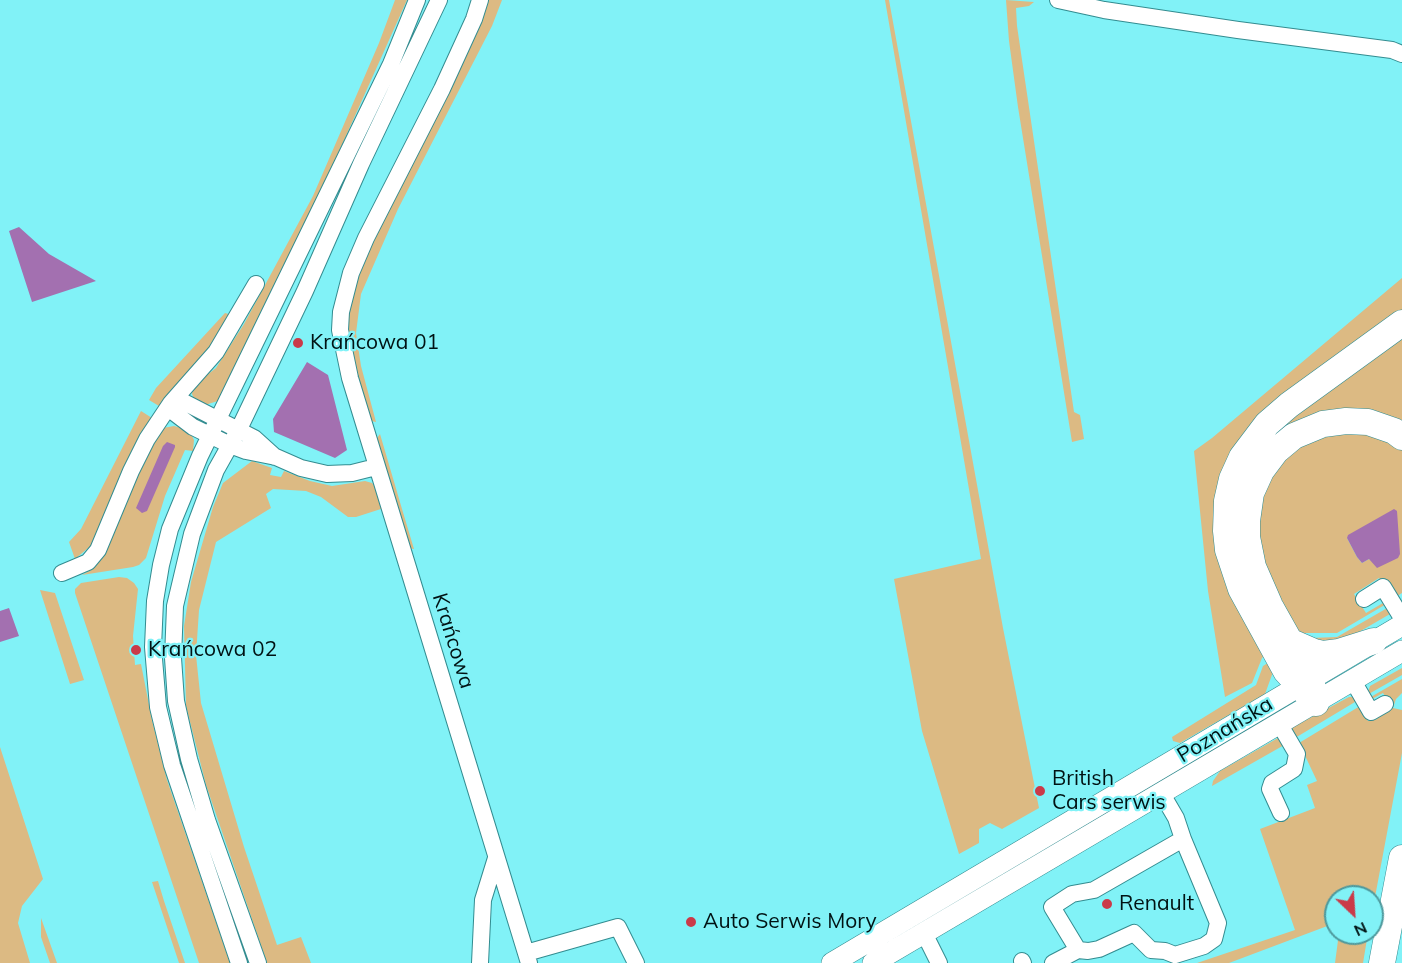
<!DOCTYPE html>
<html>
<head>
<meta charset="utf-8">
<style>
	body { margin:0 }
	#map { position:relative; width:1402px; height:963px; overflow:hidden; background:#81f2f7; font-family:Mulish,sans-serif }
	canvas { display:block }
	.north { position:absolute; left:1324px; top:885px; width:60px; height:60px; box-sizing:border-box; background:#81f2f7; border:2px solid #4d989c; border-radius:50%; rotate:155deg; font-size:16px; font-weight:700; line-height:24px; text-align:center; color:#001213 }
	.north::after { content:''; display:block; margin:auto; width:21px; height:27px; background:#ca3a49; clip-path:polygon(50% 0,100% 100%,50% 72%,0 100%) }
</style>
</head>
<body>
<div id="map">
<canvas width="1402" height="963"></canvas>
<div class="north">N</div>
</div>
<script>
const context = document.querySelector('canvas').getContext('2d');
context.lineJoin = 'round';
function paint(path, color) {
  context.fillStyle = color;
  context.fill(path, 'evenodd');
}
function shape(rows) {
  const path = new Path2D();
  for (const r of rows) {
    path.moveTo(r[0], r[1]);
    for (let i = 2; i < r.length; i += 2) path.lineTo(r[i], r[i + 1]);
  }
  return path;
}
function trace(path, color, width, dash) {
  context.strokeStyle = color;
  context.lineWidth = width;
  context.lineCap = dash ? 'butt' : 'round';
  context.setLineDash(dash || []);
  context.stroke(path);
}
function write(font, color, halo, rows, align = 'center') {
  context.font = font + ' Mulish,sans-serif';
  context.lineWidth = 4.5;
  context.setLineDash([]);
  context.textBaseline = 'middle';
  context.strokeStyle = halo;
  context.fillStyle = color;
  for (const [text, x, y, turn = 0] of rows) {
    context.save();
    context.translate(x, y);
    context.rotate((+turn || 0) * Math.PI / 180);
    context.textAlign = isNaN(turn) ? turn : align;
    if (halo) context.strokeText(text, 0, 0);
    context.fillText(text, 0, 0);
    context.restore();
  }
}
paint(shape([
	[395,0,407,0,341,147,221,400,205,405,196,403,192,394,193,386,216,368,244,324,313,196,379,43],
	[485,0,502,0,492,26,398,209,361,294,356,333,361,366,376,422,371,421,351,353,348,323,351,296,357,275],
	[885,0,889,0,1003,628,1039,808,1002,829,990,823,979,829,979,843,959,854,922,731,894,579,981,559],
	[1006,0,1034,2,1029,6,1016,8,1017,26,1074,412,1080,415,1084,439,1072,442,1018,107,1009,41],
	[1402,278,1402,313,1292,392,1217,547,1226,585,1267,653,1262,658,1252,683,1225,697,1208,591,1194,451,1212,438],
	[225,313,232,315,212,349,159,406,149,400,156,388],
	[1402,333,1402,425,1261,443],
	[141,411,152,418,93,544,75,559,69,542,81,529],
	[174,426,185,429,192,436,194,440,193,451,185,450,165,496,146,558,139,565,133,567,82,575,93,569,97,563,140,466,163,428],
	[1359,428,1402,445,1402,593,1394,598,1379,578,1354,594,1366,613,1383,603,1388,603,1337,633,1298,633,1263,573,1256,504,1264,483,1300,444,1328,429],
	[1347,538,1398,558,1373,562,1369,559,1362,563,1357,557],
	[380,434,402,509,414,549,408,548,377,438],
	[252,461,272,468,270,475,281,477,284,471,310,481,332,486,365,481,372,483,378,491,384,508,356,517,348,517,321,497,306,491,273,489,266,494,271,508,216,542,199,610,196,655,201,703,244,847,277,945,301,937,311,963,267,963,206,785,186,706,184,626,191,582,213,507,223,483],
	[119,577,127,578,134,583,138,589,133,636,135,665,141,664,152,720,167,780,230,963,199,963,75,593,75,589,81,583],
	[40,590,55,593,84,680,70,684],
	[1389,607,1390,614,1340,643,1333,646,1311,638,1337,637],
	[1271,661,1273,672,1265,694,1180,743,1173,741,1172,737,1256,685,1263,666],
	[1402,668,1402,675,1367,695,1370,686],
	[1402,679,1402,693,1396,699,1393,708,1402,710,1402,753,1372,913,1372,897,1336,897,1336,925,1330,925,1229,963,1197,963,1295,930,1260,829,1315,808,1307,785,1317,781,1299,743,1360,706,1368,721,1377,719,1389,702,1383,693,1372,699,1369,698],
	[1349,697,1357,697,1360,699,1295,738,1292,736,1291,728],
	[1278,738,1286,744,1212,786,1213,781,1220,771],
	[0,747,43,879,22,906,18,923,30,963,0,963],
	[158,881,164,901,185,963,179,963,152,882],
	[41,918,57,963,50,963,41,937],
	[1339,933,1368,933,1363,963,1335,963]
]), '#dcba83');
paint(shape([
	[19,227,49,254,96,281,32,302,9,231],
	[307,362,328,375,347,450,335,458,274,432,273,419],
	[167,442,175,445,175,447,147,511,142,513,136,508,163,446],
	[1394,509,1397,511,1400,554,1398,558,1377,568,1369,559,1362,563,1357,557,1347,538,1348,535],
	[9,608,19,636,0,642,0,611]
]), '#a370b0');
const minor = shape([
	[480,0,474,19,442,89,366,238,351,273,341,312,340,330,350,378,529,963],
	[1058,0,1104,10,1238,30,1392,50,1402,54],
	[176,398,254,438,275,457],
	[168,408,193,427,230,445,246,451,276,457,301,468,327,474,352,473,376,467],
	[62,573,88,562,98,550,131,471,147,439,171,403,216,352,256,284],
	[1364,599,1383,587,1402,618],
	[1353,681,1371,712,1385,704],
	[1280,725,1297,754,1294,769,1272,783,1270,789,1281,813],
	[1162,794,1176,818,1183,839,1094,890,1072,894,1052,907,1078,950,1088,951,1099,949,1134,933,1151,950,1165,951,1175,955,1204,946,1214,939,1218,923,1183,839],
	[924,933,939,963],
	[526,953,618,927,636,963],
	[1022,961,1023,963],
	[239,963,172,765,158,707,153,647,155,601,161,565,170,529,200,456,391,64,417,0],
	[258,963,207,820,189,759,176,701,173,658,175,606,192,534,216,470,239,429,305,291,361,164,439,0],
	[480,963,483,900,496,858],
	[1053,963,1078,950]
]);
const major = shape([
	[832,963,1402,625],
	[873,963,1402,651]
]);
const highway = shape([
	[1291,642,1314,652,1323,654,1339,652,1374,641],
	[1314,694,1311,679,1270,606,1253,567,1247,537,1247,521,1251,493,1261,471,1276,451,1294,436,1323,424,1346,421,1368,422,1394,431,1402,437],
	[1316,703,1286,671,1241,589,1228,550,1226,531,1227,501,1232,479,1242,457,1267,424,1289,405,1402,323],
	[1382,963,1402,858]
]);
trace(minor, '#338c90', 18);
trace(major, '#338c90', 22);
trace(highway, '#338c90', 27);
trace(minor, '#fff', 16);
trace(major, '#fff', 21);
trace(highway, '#fff', 26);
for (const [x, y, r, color] of [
	[298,343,6,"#ca3a49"],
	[136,650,6,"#ca3a49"],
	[1040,791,6,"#ca3a49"],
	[1107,904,6,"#ca3a49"],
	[691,922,6,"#ca3a49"]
]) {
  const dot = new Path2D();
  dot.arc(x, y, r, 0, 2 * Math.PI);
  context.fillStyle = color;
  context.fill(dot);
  trace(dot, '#81f2f7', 2);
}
write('21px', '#001213', '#81f2f7', [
	["Krańcowa 01",310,343],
	["Krańcowa 02",148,650],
	["British",1052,779],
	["Cars serwis",1052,803],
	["Renault",1119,904],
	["Auto Serwis Mory",703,922]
], 'left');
write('21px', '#001213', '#81f2f7', [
	["Krańcowa",453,641,73],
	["Poznańska",1225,730,-31]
]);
</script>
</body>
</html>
